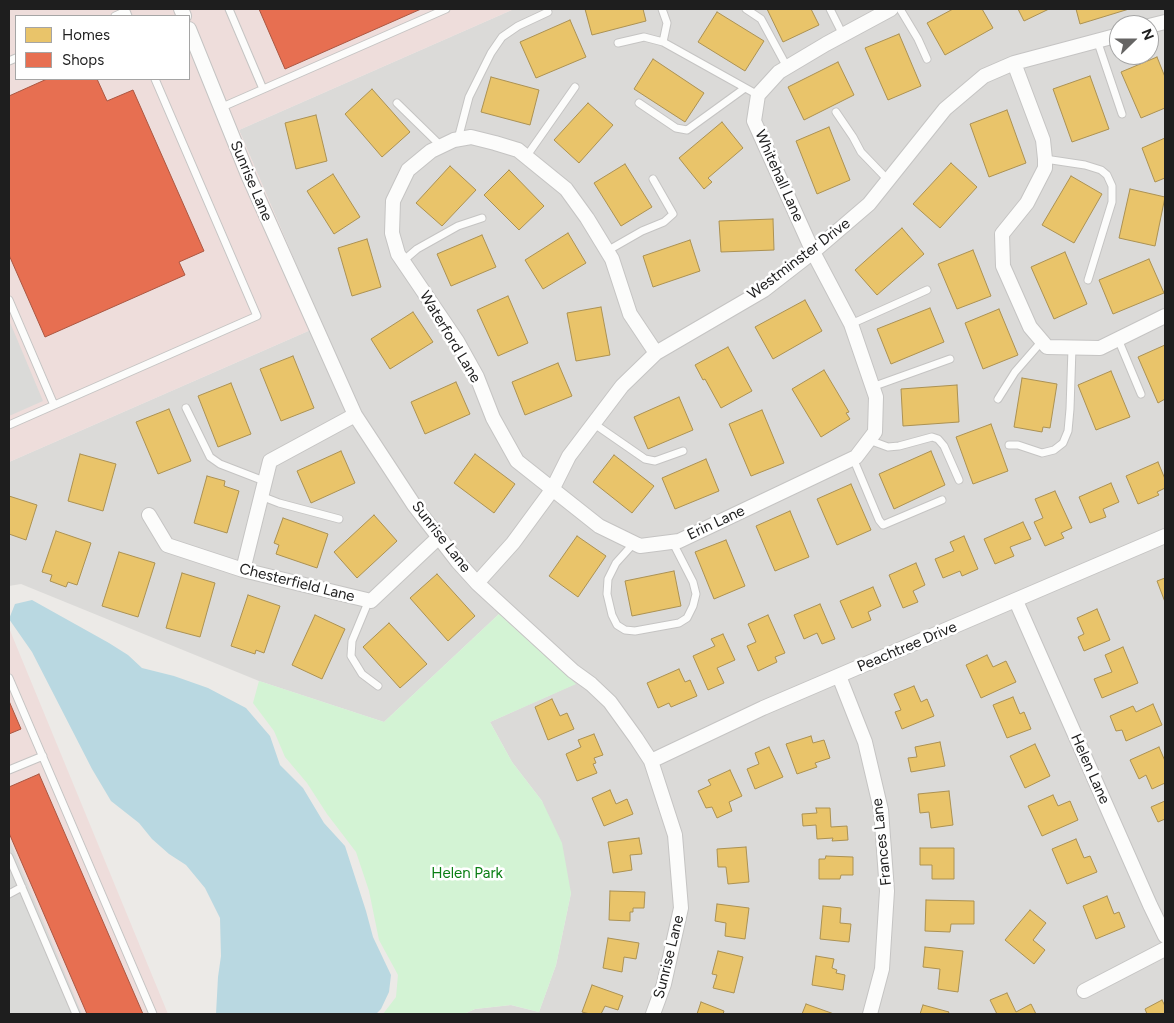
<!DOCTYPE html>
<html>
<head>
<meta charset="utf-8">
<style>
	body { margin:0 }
	#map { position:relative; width:1174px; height:1023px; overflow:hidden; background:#eceae7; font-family:Figtree,sans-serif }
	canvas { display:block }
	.frame { position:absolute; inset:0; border:10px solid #1e1e1e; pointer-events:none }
	.legend { position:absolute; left:15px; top:15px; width:175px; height:65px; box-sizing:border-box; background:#fff; border:1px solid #a5a5a5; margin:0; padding:6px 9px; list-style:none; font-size:15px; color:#1e1e1e }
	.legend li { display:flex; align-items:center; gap:10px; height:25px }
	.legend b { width:25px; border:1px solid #a5a5a5 }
	.north { position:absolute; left:1109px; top:15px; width:50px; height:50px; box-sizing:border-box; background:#fff; border:1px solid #a5a5a5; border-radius:50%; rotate:68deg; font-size:14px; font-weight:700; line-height:20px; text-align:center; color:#1e1e1e }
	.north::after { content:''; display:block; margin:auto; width:18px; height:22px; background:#666564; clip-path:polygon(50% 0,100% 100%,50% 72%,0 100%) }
</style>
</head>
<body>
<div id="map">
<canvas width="1174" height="1023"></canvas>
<div class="frame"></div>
<ul class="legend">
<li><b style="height:14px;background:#e9c46a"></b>Homes</li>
<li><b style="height:14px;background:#e76f51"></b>Shops</li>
</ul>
<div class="north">N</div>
</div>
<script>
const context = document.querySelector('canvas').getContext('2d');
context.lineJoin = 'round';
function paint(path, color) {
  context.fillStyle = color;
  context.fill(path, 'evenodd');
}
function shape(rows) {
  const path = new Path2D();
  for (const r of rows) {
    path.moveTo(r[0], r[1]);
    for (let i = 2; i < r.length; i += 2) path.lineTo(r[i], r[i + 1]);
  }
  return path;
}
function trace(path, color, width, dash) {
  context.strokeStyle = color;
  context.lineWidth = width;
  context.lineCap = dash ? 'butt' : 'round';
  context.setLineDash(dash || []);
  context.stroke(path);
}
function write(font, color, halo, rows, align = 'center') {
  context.font = font + ' Figtree,sans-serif';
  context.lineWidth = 5;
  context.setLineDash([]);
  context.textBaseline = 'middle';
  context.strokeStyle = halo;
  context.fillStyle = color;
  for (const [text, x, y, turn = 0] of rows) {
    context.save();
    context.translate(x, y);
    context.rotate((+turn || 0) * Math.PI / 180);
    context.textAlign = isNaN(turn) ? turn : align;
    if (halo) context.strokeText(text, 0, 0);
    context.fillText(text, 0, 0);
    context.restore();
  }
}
paint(shape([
	[514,9,1165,9,1165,1014,464,1014,475,1009,511,1005,539,1012,556,965,571,893,542,801,512,762,490,722,575,684,499,614,384,722,259,681,21,584,9,586,9,462,322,325,239,130],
	[1119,25,1149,25,1149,55,1119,55]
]), '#dbdad8');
paint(shape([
	[9,9,514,9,239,130,322,325,9,462],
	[16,16,189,16,189,79,16,79],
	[9,628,168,1014,9,1014]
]), '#eedddb');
paint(shape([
	[9,320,43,401,9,416],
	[9,839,82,1014,9,1014]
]), '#dadad8');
paint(shape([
	[499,614,576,684,490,722,512,762,542,801,562,843,571,893,556,965,539,1012,511,1005,475,1009,464,1014,383,1014,396,997,398,975,379,940,369,891,356,852,327,814,307,783,285,757,274,731,253,703,259,681,384,722]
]), '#d3f3d4');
paint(shape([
	[32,600,109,643,128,655,142,668,174,676,208,688,246,708,270,736,280,765,303,788,324,823,345,846,366,911,373,937,391,975,389,992,381,1009,376,1014,216,1014,218,977,221,956,220,918,205,888,186,865,169,854,152,839,139,823,111,801,92,769,32,652,9,619,15,604]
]), '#b9d8e1');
const homes = shape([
	[585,9,643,9,646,21,592,35,585,9],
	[767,9,811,9,819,25,783,42,767,9],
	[953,9,982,9,993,28,945,55,927,23,953,9],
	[1018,9,1049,9,1024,21,1018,9],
	[1076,9,1129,9,1080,24,1076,9],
	[717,12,764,41,745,71,698,42,717,12],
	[570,20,586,57,536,78,520,42,570,20],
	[899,34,921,86,888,100,865,48,899,34],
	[1157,57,1165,77,1165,108,1141,118,1121,72,1157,57],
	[653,59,704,93,685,122,634,89,653,59],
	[838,62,854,95,804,120,788,87,838,62],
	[1090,76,1109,129,1072,142,1053,89,1090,76],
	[491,77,539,90,530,125,481,112,491,77],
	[372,89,410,132,382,157,345,114,372,89],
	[588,103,613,125,579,163,554,140,588,103],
	[1007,110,1026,163,989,177,970,124,1007,110],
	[316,115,327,161,296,169,285,123,316,115],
	[722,122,743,148,708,178,712,182,704,189,679,158,722,122],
	[829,127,850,180,817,194,796,141,829,127],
	[1165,138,1165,178,1155,182,1142,148,1165,138],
	[951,163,977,187,940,228,913,204,951,163],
	[625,164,652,207,621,226,594,183,625,164],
	[450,166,476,190,442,226,416,203,450,166],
	[509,170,544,206,519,230,484,195,509,170],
	[333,174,360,217,334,234,307,191,333,174],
	[1071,176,1102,194,1074,243,1042,225,1071,176],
	[1130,189,1165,197,1155,246,1119,238,1130,189],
	[773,219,774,250,721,252,719,221,773,219],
	[902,228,924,254,877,295,855,270,902,228],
	[568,233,586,263,543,289,525,260,568,233],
	[482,235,496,267,451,286,437,254,482,235],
	[367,239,381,287,352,296,338,248,367,239],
	[690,240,700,271,653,287,643,256,690,240],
	[973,250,991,296,957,309,938,264,973,250],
	[1065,252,1087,304,1054,319,1031,267,1065,252],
	[1149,259,1164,293,1113,314,1099,280,1149,259],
	[508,296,528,343,498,356,477,310,508,296],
	[805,300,822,331,773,359,755,327,805,300],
	[601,307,610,355,576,361,567,313,601,307],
	[930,308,944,342,891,364,877,329,930,308],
	[999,309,1018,355,983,369,965,323,999,309],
	[413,312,433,342,390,369,371,339,413,312],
	[1165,345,1165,399,1158,403,1138,357,1165,345],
	[728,347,752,391,721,408,705,379,703,380,695,365,728,347],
	[293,356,314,408,281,421,260,369,293,356],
	[558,363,572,396,525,415,512,382,558,363],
	[824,370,849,412,846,413,850,419,821,437,792,389,824,370],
	[1111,371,1130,417,1096,430,1078,385,1111,371],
	[1022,378,1057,384,1050,428,1043,427,1042,432,1014,427,1022,378],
	[456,382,470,414,425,434,411,402,456,382],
	[231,383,251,434,218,447,198,396,231,383],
	[957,385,959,422,903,426,901,389,957,385],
	[679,397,693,430,648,449,634,417,679,397],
	[169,409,191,461,158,474,136,422,169,409],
	[762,410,784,463,751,476,729,424,762,410],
	[991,424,1008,471,973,484,956,437,991,424],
	[341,451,355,483,311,503,297,471,341,451],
	[931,451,945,485,894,509,879,474,931,451],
	[80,454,116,464,103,511,68,501,80,454],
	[475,454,515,484,494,513,454,483,475,454],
	[614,455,654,486,632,513,593,482,614,455],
	[706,459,719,491,675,509,662,478,706,459],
	[1158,462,1165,479,1165,488,1157,492,1159,495,1138,504,1126,476,1158,462],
	[207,476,225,481,224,486,239,491,227,533,194,523,207,476],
	[1111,483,1119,502,1103,509,1106,517,1090,523,1079,497,1111,483],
	[851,484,871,530,837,545,817,499,851,484],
	[1055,491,1072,528,1061,533,1064,538,1045,546,1034,522,1043,518,1035,499,1055,491],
	[9,496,37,505,26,540,9,534,9,496],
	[790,511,809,557,775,571,756,526,790,511],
	[374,515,397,541,357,578,334,552,374,515],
	[283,518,328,534,317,568,276,554,279,545,274,543,283,518],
	[1023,522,1031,539,1010,547,1014,556,995,564,984,539,1023,522],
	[56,531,91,543,77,585,68,582,66,587,50,581,52,575,42,572,56,531],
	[577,536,606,556,578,597,549,576,577,536],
	[964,536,978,569,962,576,960,571,943,578,935,559,954,551,950,542,964,536],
	[726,540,745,586,714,599,695,552,726,540],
	[119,552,155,563,138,617,102,606,119,552],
	[916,563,925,585,913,591,918,602,903,608,889,575,916,563],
	[674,571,681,606,632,616,625,581,674,571],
	[182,573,215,583,200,637,166,628,182,573],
	[437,574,475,616,448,641,410,598,437,574],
	[1165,578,1165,602,1157,581,1165,578],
	[873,587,881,606,868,612,871,620,852,628,840,601,873,587],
	[248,595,280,606,264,653,256,650,255,654,231,646,248,595],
	[820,604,835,639,822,644,817,633,804,639,794,615,820,604],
	[1097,609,1110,640,1084,651,1078,637,1084,634,1077,618,1097,609],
	[315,615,345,629,322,679,292,665,315,615],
	[768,615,785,653,775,657,777,662,758,671,747,646,756,642,748,624,768,615],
	[389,623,427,664,400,688,363,647,389,623],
	[723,634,735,660,717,668,724,683,708,690,693,656,715,646,711,639,723,634],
	[1123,647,1138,683,1102,698,1094,679,1112,672,1105,655,1123,647],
	[987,655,993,667,1006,661,1016,682,981,698,966,665,987,655],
	[679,669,685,682,690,680,697,696,671,707,669,703,658,708,647,683,679,669],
	[914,686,921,702,927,699,934,716,902,729,895,712,901,710,894,694,914,686],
	[1013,697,1020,714,1024,712,1031,729,1007,738,993,705,1013,697],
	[552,699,560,716,567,713,574,729,548,740,535,707,552,699],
	[1153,704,1162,725,1126,741,1122,730,1116,731,1110,716,1133,706,1136,712,1153,704],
	[594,734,603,755,594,758,596,763,593,764,597,773,577,781,566,754,581,747,578,740,594,734],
	[811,736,813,743,824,740,830,758,815,763,817,767,797,774,786,744,811,736],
	[940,742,945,766,911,772,908,758,917,757,915,747,940,742],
	[1035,744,1050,776,1025,788,1010,756,1035,744],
	[769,747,783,777,755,789,747,769,759,764,755,753,769,747],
	[1159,747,1165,761,1165,783,1152,789,1146,775,1139,779,1130,760,1159,747],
	[730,770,742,796,729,802,732,811,717,818,712,807,706,808,698,791,711,785,708,780,730,770],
	[610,790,616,804,627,799,633,814,604,826,592,798,610,790],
	[949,791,953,825,931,828,929,812,920,813,918,794,949,791],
	[1053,795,1058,806,1070,801,1078,820,1042,836,1028,806,1053,795],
	[1165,801,1165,819,1158,822,1151,807,1165,801],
	[816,808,830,808,831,827,847,826,848,840,832,841,833,838,817,839,816,825,803,826,802,814,817,813,816,808],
	[639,838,642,854,630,855,632,870,613,873,608,842,639,838],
	[1076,839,1084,858,1090,856,1097,872,1067,884,1052,849,1076,839],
	[746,847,749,882,728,884,726,867,718,867,717,849,746,847],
	[920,848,954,848,954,879,932,879,932,865,920,865,920,848],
	[826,856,853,857,853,875,841,875,840,879,819,879,819,859,825,859,826,856],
	[610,891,645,892,644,908,633,908,633,912,630,912,630,921,609,920,610,891],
	[1107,896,1114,914,1119,912,1125,927,1096,939,1083,906,1107,896],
	[926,900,974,901,974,924,951,924,950,932,925,931,926,900],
	[717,904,749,908,745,939,725,936,726,923,715,921,717,904],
	[823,906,841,908,840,923,851,924,849,942,820,939,823,906],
	[1030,910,1046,923,1033,940,1045,950,1034,964,1005,940,1030,910],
	[608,938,639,943,636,959,624,957,622,972,603,968,608,938],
	[925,947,963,951,958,992,938,989,940,969,923,967,925,947],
	[718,951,743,957,734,993,713,988,717,975,712,974,718,951],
	[816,956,834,959,832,968,837,970,836,973,845,975,843,990,812,985,816,956],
	[592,985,623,996,618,1010,605,1006,601,1014,590,1014,582,1012,592,985],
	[1007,993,1016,1012,1031,1004,1036,1014,997,1014,990,1000,1007,993],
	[1162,1000,1165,1006,1165,1014,1147,1014,1145,1009,1162,1000],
	[701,1002,724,1011,723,1014,697,1014,701,1002],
	[806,1004,834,1014,802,1014,806,1004],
	[923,1005,949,1012,948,1014,920,1014,923,1005]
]);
paint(homes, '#e9c46a');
trace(homes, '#ac9253', 1);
const shops = shape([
	[259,9,421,9,285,69,259,9],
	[47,79,97,79,107,101,133,90,204,251,179,262,185,275,45,337,9,255,9,96,47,79],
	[9,701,21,729,9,734,9,701],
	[39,774,143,1014,87,1014,9,833,9,787,39,774]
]);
paint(shops, '#e76f51');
trace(shops, '#ab5742', 1);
const lane = shape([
	[229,9,263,89],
	[662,9,667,23,663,42],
	[746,9,761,19,787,67],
	[830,9,843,35],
	[900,9,918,39,927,59],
	[115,16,126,11,128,16],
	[1097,40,1122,114],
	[618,43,644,37,663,42,758,95],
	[9,61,16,58],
	[397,103,441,146],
	[639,103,676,128,687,130,745,88],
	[220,108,446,9],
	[836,112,853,137,861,152,888,180],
	[458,139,469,97,491,53,502,37,518,26,548,12],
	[526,157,575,87],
	[1045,159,1085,165,1101,170,1107,175,1112,186,1112,202,1088,280],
	[607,251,642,231,664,222,673,214,653,179],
	[403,261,417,249,458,226,482,218],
	[9,300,54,405],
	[851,324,927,290],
	[1118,339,1141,394],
	[872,387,950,359],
	[998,399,1015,372,1042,341],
	[186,408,210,457,220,464,264,481],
	[593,423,645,459,655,461,683,451],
	[9,425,257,316,155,79],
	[869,440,888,447,899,446,932,437,938,439,944,446,959,480],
	[1009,445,1018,445,1042,453,1054,450,1063,443,1068,431,1070,409,1072,348],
	[853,458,879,520,883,525,942,500],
	[261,496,279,503,339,519],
	[634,543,616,563,608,579,607,594,612,615,617,625,625,630,635,631,679,623,687,618,693,606,696,594,693,582,672,541],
	[369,600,352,641,351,656,362,674,378,686],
	[9,678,153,1014],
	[9,770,43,756],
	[9,857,76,1014],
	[9,894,22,887]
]);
const street = shape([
	[181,9,184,16],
	[1149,26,1165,22],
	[189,29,248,175,355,415,414,505,458,562,477,583,573,671,591,684,610,702,636,738,651,761,675,835,681,908,664,984,653,1014],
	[1014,63,1043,140,1045,159,1045,168,1027,203,1002,234,1003,266,1030,327,1047,347,1100,348,1165,316],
	[656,353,630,314,612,259,587,218,566,189,518,150,495,143,471,137,454,140,431,151,408,170,393,201,392,233,398,254,457,341,477,377,493,418,517,461,599,526,640,546,679,541,856,457,875,432,876,397,851,324,813,252,754,121,758,95,779,72,826,44,891,9],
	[149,515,167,545,243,570,371,601,439,537],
	[243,570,270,461,355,415],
	[477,583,513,543,552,490,569,456,622,386,656,353,764,290,813,252,869,204,945,109,984,76,1014,63,1119,35],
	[1016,601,1150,905,1165,936],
	[839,676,865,742,881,810,887,891,882,969,870,1014],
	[651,761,763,708,1165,536],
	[1084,991,1165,949]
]);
trace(lane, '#c5c4c3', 9);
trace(street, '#c5c4c3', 16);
trace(lane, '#fcfcfb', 7);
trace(street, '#fcfcfb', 14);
write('15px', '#1e1e1e', '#fff', [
	["Whitehall Lane",779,176,66],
	["Sunrise Lane",251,181,67],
	["Westminster Drive",799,259,-37],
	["Waterford Lane",450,337,59],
	["Erin Lane",716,523,-25],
	["Sunrise Lane",441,537,52],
	["Chesterfield Lane",297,583,14],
	["Peachtree Drive",907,647,-23],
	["Helen Lane",1090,769,66],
	["Frances Lane",882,842,-96],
	["Sunrise Lane",669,957,-76]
]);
write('15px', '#0a7e13', '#fff', [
	["Helen Park",467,874]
]);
</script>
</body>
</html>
